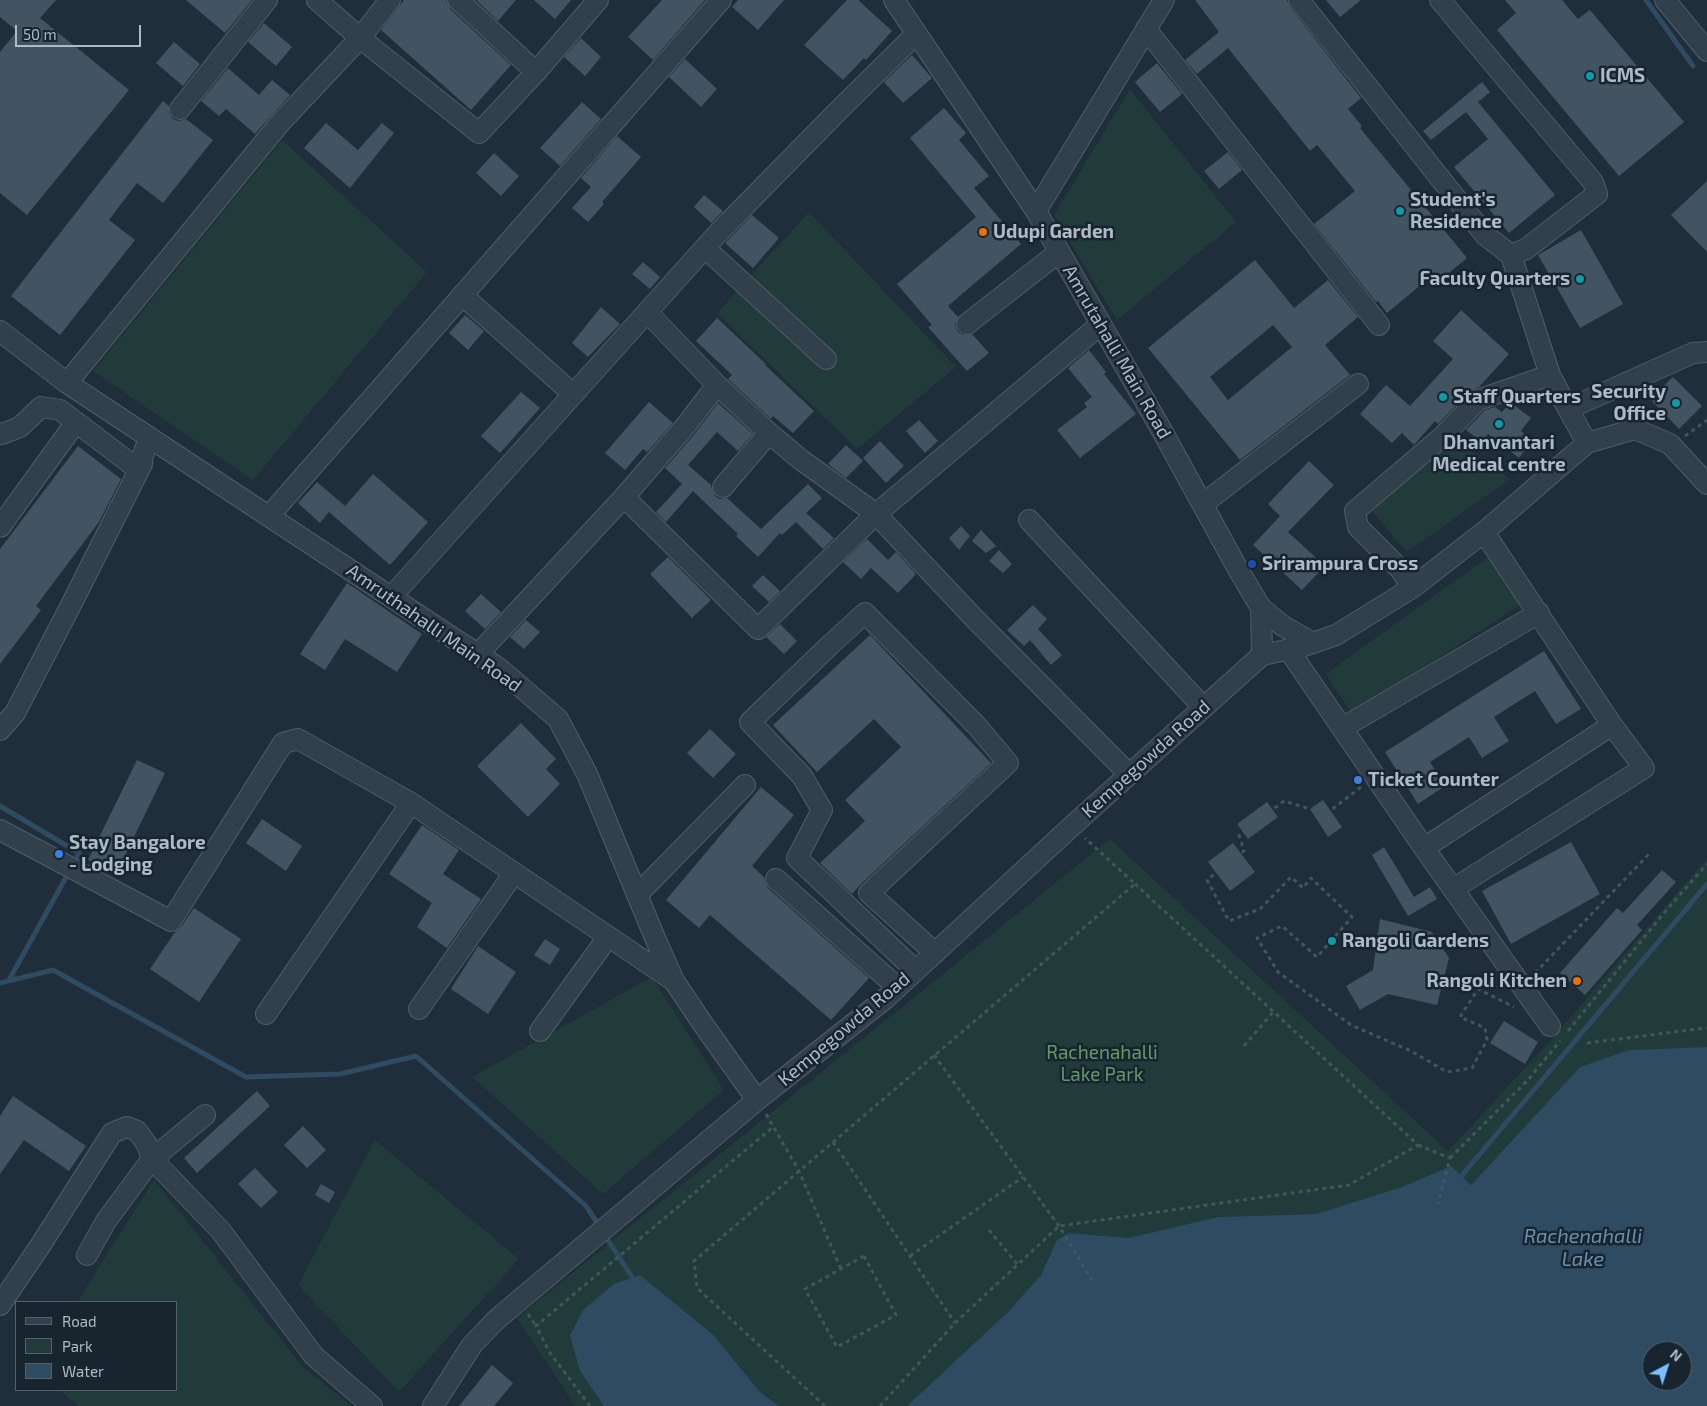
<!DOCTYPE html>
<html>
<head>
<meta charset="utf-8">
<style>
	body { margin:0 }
	#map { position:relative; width:1707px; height:1406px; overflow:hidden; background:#1f2e3a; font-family:"Exo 2",sans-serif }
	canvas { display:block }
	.legend { position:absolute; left:15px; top:1301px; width:162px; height:90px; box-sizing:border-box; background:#18252f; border:1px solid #54616c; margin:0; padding:6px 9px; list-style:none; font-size:15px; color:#adbac7 }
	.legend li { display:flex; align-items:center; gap:10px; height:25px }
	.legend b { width:25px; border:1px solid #54616c }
	.north { position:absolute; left:1642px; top:1341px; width:50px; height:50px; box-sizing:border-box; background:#18252f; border:1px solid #54616c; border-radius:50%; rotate:40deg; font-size:14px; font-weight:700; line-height:20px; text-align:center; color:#adbac7 }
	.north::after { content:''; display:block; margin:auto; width:18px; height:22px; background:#7abfff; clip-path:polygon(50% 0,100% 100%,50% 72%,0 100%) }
	.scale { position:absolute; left:15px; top:25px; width:126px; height:22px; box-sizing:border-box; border:2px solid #adbac7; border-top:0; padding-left:6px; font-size:15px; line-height:18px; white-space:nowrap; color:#adbac7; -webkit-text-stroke:4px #18252f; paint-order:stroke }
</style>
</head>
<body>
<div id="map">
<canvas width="1707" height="1406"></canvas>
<ul class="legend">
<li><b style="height:6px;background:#32404b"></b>Road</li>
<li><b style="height:14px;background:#213b3b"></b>Park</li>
<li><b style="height:14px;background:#2f4b61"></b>Water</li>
</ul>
<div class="north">N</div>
<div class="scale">50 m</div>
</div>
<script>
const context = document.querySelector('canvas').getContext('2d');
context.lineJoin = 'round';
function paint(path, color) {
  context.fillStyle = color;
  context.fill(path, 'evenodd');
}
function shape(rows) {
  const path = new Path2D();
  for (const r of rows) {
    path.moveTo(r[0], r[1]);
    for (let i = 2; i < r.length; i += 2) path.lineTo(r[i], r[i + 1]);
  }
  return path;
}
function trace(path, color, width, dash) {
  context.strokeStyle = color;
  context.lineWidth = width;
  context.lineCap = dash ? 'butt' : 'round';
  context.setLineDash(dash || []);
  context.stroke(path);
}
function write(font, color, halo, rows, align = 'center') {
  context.font = font + ' "Exo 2",sans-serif';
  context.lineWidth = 5;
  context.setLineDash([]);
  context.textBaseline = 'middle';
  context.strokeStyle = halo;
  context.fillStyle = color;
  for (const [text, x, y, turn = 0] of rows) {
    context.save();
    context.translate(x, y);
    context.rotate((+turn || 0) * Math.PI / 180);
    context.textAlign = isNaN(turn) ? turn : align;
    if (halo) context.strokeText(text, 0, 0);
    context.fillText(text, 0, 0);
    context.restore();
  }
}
paint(shape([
	[1130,89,1236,222,1117,320,1054,215],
	[282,140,427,272,253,480,93,371],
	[809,212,956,367,857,449,717,313],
	[1454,439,1510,479,1407,552,1372,511],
	[1492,554,1523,603,1352,714,1326,674],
	[1110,839,1448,1151,1551,1040,1707,858,1707,1047,1629,1050,1580,1067,1471,1185,1451,1166,1402,1187,1316,1214,1218,1217,1128,1238,1069,1233,1057,1240,1041,1275,1008,1312,907,1406,779,1406,760,1392,640,1275,614,1284,584,1309,580,1371,604,1406,575,1406,517,1318],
	[652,977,724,1090,603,1194,472,1077],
	[375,1140,519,1259,399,1392,298,1285],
	[154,1180,302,1366,351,1406,79,1406,59,1390,176,1390,176,1302,77,1302]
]), '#213b3b');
paint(shape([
	[1707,1047,1707,1406,907,1406,1008,1312,1041,1275,1057,1240,1069,1233,1128,1238,1218,1217,1316,1214,1402,1187,1451,1166,1471,1185,1580,1067,1629,1050],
	[1652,1351,1682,1351,1682,1381,1652,1381],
	[640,1275,713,1335,760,1392,779,1406,604,1406,580,1371,570,1335,584,1309,614,1284]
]), '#2f4b61');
trace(shape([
	[1646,0,1693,66],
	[0,806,79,853,73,864],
	[9,980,69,872],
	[0,983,53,970,246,1077,340,1074,416,1056,586,1206,600,1227],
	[1458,1180,1707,884],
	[604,1234,632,1277]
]), '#2f4b61', 5);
paint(shape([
	[0,0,56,0,40,18,129,90,27,215,0,193,0,52,17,31,0,17],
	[186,0,252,0,225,33],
	[404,0,446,0,450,9,511,65,471,110,381,30],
	[476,0,516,0,498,21],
	[534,0,571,0,555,19],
	[662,0,705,0,653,60,628,37],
	[738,0,784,0,758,30,732,7],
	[847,0,858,0,892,31,866,60,864,58,843,80,804,45],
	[1195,0,1287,0,1290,7,1361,98,1348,109,1362,126,1360,128,1467,258,1433,286,1428,279,1387,313,1378,301,1376,302,1314,224,1355,191,1317,145,1310,151,1228,48,1197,74,1185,60,1219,32],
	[1326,0,1361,0,1340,17],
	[1505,0,1562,0,1578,19,1590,10,1684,122,1619,176,1497,30,1516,13],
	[264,23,292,47,276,66,248,42],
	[581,38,601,57,585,76,564,57],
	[174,42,200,64,183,86,156,63],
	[912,55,932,78,903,103,884,82],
	[685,59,717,89,701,107,669,77],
	[1157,63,1182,94,1160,112,1135,82],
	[228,68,259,95,272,80,290,95,255,134,226,109,219,116,201,101],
	[1482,82,1490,92,1478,102,1555,195,1509,233,1454,167,1488,139,1466,112,1431,140,1423,131],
	[163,101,169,106,169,113,173,119,179,121,186,119,213,140,163,203,137,183,109,220,135,240,60,335,11,296],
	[582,102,601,119,560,166,540,148],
	[944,108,966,133,959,140,989,176,974,188,1021,244,948,306,958,317,955,325,958,332,963,335,972,334,989,353,967,371,928,327,932,325,897,284,976,217,910,138],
	[326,123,358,150,382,123,394,133,350,188,304,148],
	[617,136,641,157,602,202,604,204,588,222,572,208,591,187,581,178],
	[1228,152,1242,170,1219,189,1204,171],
	[494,153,519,176,501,196,476,173],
	[1707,181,1707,252,1671,215],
	[704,195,723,211,711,223,694,207],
	[752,215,779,238,753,268,725,243],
	[1581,230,1623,304,1580,328,1538,255],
	[1255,260,1294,308,1328,280,1358,317,1325,345,1350,375,1240,460,1148,348],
	[1273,325,1292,347,1228,400,1210,377],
	[643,262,660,277,650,289,632,274],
	[601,307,620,324,588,357,572,343],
	[1461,310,1509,354,1479,387,1469,392,1438,424,1435,421,1414,445,1402,433,1392,443,1360,414,1386,385,1410,406,1453,359,1433,341],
	[465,315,484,331,468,350,449,333],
	[717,318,766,364,765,365,814,411,793,433,773,416,771,419,728,379,732,375,696,341],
	[1089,350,1106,372,1104,374,1136,414,1080,458,1057,430,1087,407,1084,403,1092,397,1068,368],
	[1673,377,1702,406,1679,429,1650,399],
	[521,392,540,408,500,453,481,436],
	[649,402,673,423,647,452,643,449,625,470,605,453],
	[1510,402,1531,418,1521,431,1532,440,1519,458,1488,434,1482,442,1466,430,1485,410,1495,407,1502,412],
	[718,403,753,434,738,451,717,432,688,465,711,485,712,490,715,496,720,499,727,498,761,529,808,484,822,498,806,513,834,538,823,549,796,522,782,535,780,533,758,557,736,536,738,534,693,491,666,522,656,512,682,484,665,468,692,437],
	[919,420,938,441,925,453,906,431],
	[880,441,904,466,886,483,863,458],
	[846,445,863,461,846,478,828,464],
	[78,446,121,479,99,522,36,606,41,610,0,664,0,549],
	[1309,461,1334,485,1288,532,1325,566,1302,590,1253,545,1280,516,1268,504],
	[373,474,428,522,390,565,329,512,320,523,298,503,317,482,345,506],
	[961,526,970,536,959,550,949,538],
	[981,530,996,546,986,553,972,541],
	[867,539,888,560,896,552,916,574,898,593,871,568,861,579,843,562],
	[999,550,1012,564,1003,573,989,561],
	[668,557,711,600,692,618,650,574],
	[763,575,780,591,769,602,752,586],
	[347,583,422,634,397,672,345,639,325,670,300,654],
	[481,594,501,612,485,629,465,611],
	[1033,605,1047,619,1038,629,1062,655,1051,665,1030,640,1024,646,1007,630],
	[526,620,540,632,524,649,510,637],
	[780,624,797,641,784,654,766,637],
	[870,635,991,763,861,884,852,894,820,863,865,821,845,800,901,747,874,719,817,772,773,725],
	[1544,651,1581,709,1556,724,1535,691,1494,717,1509,741,1482,758,1469,737,1430,762,1445,786,1418,804,1385,752],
	[521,723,556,759,546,769,560,784,528,817,477,766],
	[710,729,736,754,713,778,687,753],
	[137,760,165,773,116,874,88,860],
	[761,787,794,815,752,866,764,877,765,882,768,888,869,978,831,1020,710,915,699,928,666,900],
	[1323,800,1342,827,1328,837,1310,809],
	[1267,802,1278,817,1248,839,1237,824],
	[262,819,302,846,286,871,246,843],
	[422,825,459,850,443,874,481,899,447,948,417,927,432,903,389,874],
	[1571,842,1600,894,1511,944,1482,891],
	[1233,843,1255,872,1230,891,1208,862],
	[1384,847,1414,897,1430,887,1437,899,1408,916,1372,855],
	[1662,870,1676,882,1637,925,1642,930,1585,995,1560,973,1617,908,1623,913],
	[194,908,241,939,199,1002,150,969,175,932,181,927],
	[1380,919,1432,932,1449,958,1437,1005,1388,994,1360,1010,1346,986,1373,970],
	[545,939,560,949,550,965,534,955],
	[478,946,516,972,488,1014,451,989],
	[1504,1021,1538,1042,1525,1064,1490,1043],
	[257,1091,270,1106,197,1173,184,1158],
	[13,1096,86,1146,69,1171,24,1140,0,1174,0,1116],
	[303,1126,326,1150,307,1168,284,1145],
	[255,1168,278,1192,261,1208,238,1184],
	[321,1184,335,1192,329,1203,315,1195],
	[492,1365,513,1383,494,1406,459,1406]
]), '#425462');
const minor = shape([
	[390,0,360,38,479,133,536,72,598,0],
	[458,0,536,72],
	[894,0,1036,211,1161,429,1239,571,1261,608,1283,626,1313,643],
	[1299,0,1485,235,1511,255,1526,249,1597,194,1593,182,1440,0],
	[1665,0,1707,51],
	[1146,29,1379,325],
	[180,109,267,0],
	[1036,211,1164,0],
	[705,248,826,359],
	[1511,255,1550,375,1568,409],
	[462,295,573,394],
	[967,324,1059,252],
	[0,331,67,383,500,669,558,719,587,774,655,938,674,981,705,1027,757,1100],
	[67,383,280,123,360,38,317,0],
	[717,385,769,433,723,487],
	[0,433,2,434,20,427,41,407,60,410,139,470],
	[769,433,800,459,876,514,1101,324],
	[1587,443,1568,409,1693,353,1707,352],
	[624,497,683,429,717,385,647,312],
	[1203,504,1358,384],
	[269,516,721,0],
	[1029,520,1203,707],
	[0,527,76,422],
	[1412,588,1400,569,1358,527,1355,511,1443,436,1478,400,1550,375],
	[392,596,719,232,837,112,916,34],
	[1288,649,1424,848,1550,1026],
	[478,654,624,497,758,629,876,514,973,617,1129,774],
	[1262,655,1301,647,1336,635,1412,588,1484,532,1587,443,1635,429,1670,444,1707,484],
	[1342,728,1539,613],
	[0,730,15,713,72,603,142,464,142,458,149,438],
	[0,830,171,921,283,743,298,739,411,803,674,981],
	[1424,848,1612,725],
	[776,879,897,987],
	[1453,889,1644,768,1612,725,1484,532],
	[637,895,745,785],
	[915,970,797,858,822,810,802,776,750,722,830,645,865,613,977,726,1008,763,869,893,935,953],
	[419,1009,514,873],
	[266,1014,411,803],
	[540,1031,608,937],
	[87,1255,106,1221,152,1159,205,1115],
	[0,1305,40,1246,112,1133,127,1127,137,1131,146,1143,152,1159,221,1231,314,1356,372,1406],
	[433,1406,472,1345,496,1320,757,1100,886,998,1072,826,1262,655,1261,608]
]);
trace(minor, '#505d68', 22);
trace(shape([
	[1685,436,1707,420],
	[1361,787,1326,814,1284,801,1239,835,1244,851,1207,880,1229,921,1260,909,1291,877,1303,888,1311,878,1352,917,1317,957,1282,926,1257,938,1278,972,1351,1025,1411,1051,1447,1072,1472,1068,1487,1040,1485,1028,1460,1017,1478,989,1514,1007],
	[1535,973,1649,854],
	[1568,1031,1664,913,1707,864],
	[1587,1043,1707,1028],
	[1244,1046,1273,1012],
	[934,1055,1059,1226,1092,1280],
	[766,1114,799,1171,841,1269],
	[833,1142,955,1323],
	[1418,1145,1450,1158,1438,1204],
	[1450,1158,1528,1080,1560,1041],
	[989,1230,1018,1265],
	[864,1256,896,1315,837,1347,805,1289,864,1256],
	[910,1256,1023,1177],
	[528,1314,536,1326],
	[590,1406,550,1353,536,1326,773,1127],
	[825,1406,697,1288,694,1261,1135,884,1085,838],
	[880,1406,955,1323,1059,1226,1349,1185,1418,1145,1135,884]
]), '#3e5857', 3, [4, 4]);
trace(minor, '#32404b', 20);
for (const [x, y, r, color] of [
	[1590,76,5,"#0f9aa8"],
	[1400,211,5,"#0f9aa8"],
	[983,232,5,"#e8710a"],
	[1580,279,5,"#0f9aa8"],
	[1443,397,5,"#0f9aa8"],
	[1676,403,5,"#0f9aa8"],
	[1499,424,5,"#0f9aa8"],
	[1252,564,5,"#1a4fb4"],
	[1358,780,5,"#3f7fe0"],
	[59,854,5,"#3f7fe0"],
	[1332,941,5,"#0f9aa8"],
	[1577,981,5,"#e8710a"]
]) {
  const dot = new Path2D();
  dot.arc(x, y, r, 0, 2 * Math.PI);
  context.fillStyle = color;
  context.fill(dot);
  trace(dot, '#18252f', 2);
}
write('bold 19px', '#adbac7', '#18252f', [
	["ICMS",1600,76],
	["Student's",1410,200],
	["Residence",1410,222],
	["Udupi Garden",993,232],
	["Faculty Quarters",1570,279,"right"],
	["Security",1666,392,"right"],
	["Office",1666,414,"right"],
	["Staff Quarters",1453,397],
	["Dhanvantari",1499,443,"center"],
	["Medical centre",1499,465,"center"],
	["Srirampura Cross",1262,564],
	["Ticket Counter",1368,780],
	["Stay Bangalore",69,843],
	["- Lodging",69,865],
	["Rangoli Gardens",1342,941],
	["Rangoli Kitchen",1567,981,"right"]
], 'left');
write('19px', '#adbac7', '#18252f', [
	["Amrutahalli Main Road",1117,352,60],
	["Amruthahalli Main Road",434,628,35],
	["Kempegowda Road",1146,759,-42],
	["Kempegowda Road",844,1029,-40]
]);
write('19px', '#629a67', '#18252f', [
	["Rachenahalli",1102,1053],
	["Lake Park",1102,1075]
]);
write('italic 20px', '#6a90ae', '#18252f', [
	["Rachenahalli",1583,1236],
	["Lake",1583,1259]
]);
</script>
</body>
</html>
